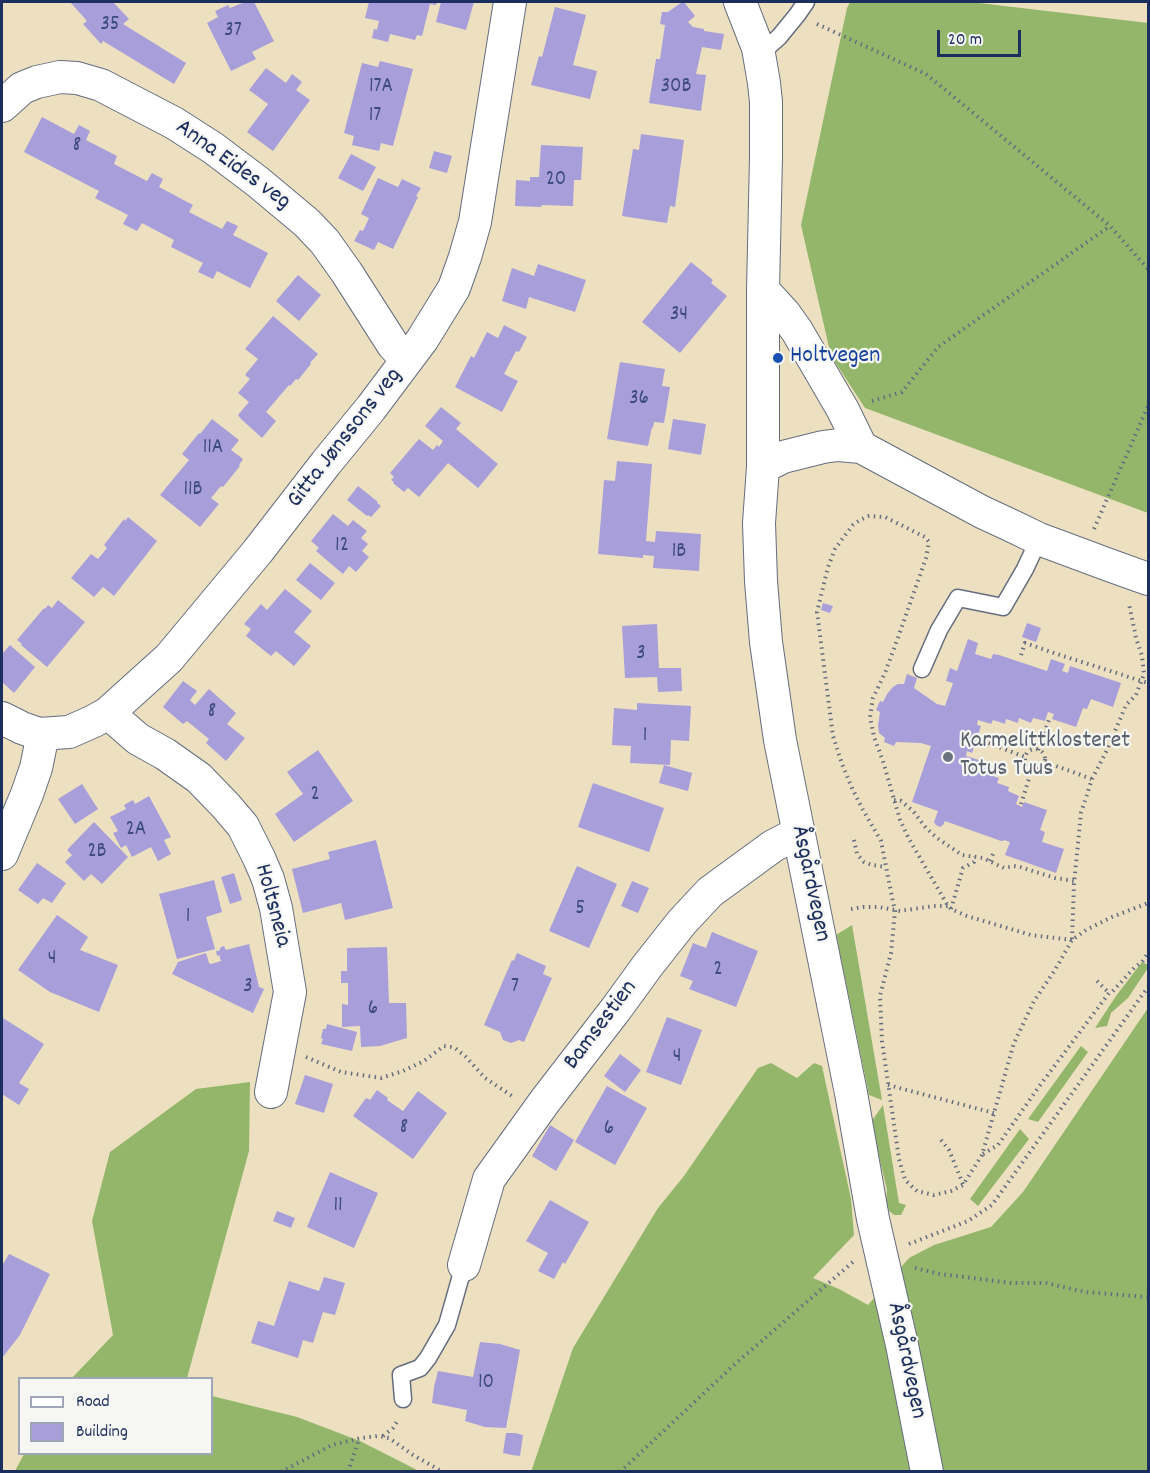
<!DOCTYPE html>
<html>
<head>
<meta charset="utf-8">
<style>
	body { margin:0 }
	#map { position:relative; width:1150px; height:1473px; overflow:hidden; background:#ede0c0; font-family:Dekko,sans-serif }
	canvas { display:block }
	.frame { position:absolute; inset:0; border:3px solid #1b2f5e; pointer-events:none }
	.legend { position:absolute; left:18px; top:1377px; width:195px; height:78px; box-sizing:border-box; background:#f6f6f2; border:2px solid #9ea6b7; margin:0; padding:8px 10px; list-style:none; font-size:18px; color:#1b2f5e }
	.legend li { display:flex; align-items:center; gap:12px; height:30px }
	.legend b { width:30px; border:2px solid #9ea6b7 }
	.scale { position:absolute; left:937px; top:30px; width:84px; height:27px; box-sizing:border-box; border:3px solid #1b2f5e; border-top:0; padding-left:8px; font-size:18px; line-height:21px; white-space:nowrap; color:#1b2f5e; -webkit-text-stroke:4px #f6f6f2; paint-order:stroke }
</style>
</head>
<body>
<div id="map">
<canvas width="1150" height="1473"></canvas>
<div class="frame"></div>
<ul class="legend">
<li><b style="height:8px;background:#fff"></b>Road</li>
<li><b style="height:16px;background:#a79eda"></b>Building</li>
</ul>
<div class="scale">20 m</div>
</div>
<script>
const context = document.querySelector('canvas').getContext('2d');
context.lineJoin = 'round';
function paint(path, color) {
  context.fillStyle = color;
  context.fill(path, 'evenodd');
}
function shape(rows) {
  const path = new Path2D();
  for (const r of rows) {
    if (r.length === 3) {
      path.moveTo(r[0] + r[2], r[1]);
      path.arc(r[0], r[1], r[2], 0, 2 * Math.PI);
      continue;
    }
    path.moveTo(r[0], r[1]);
    for (let i = 2; i < r.length; i += 2) path.lineTo(r[i], r[i + 1]);
  }
  return path;
}
function trace(path, color, width, dash) {
  context.strokeStyle = color;
  context.lineWidth = width;
  context.lineCap = dash ? 'butt' : 'round';
  context.setLineDash(dash || []);
  context.stroke(path);
}
function write(font, color, halo, rows, align = 'center') {
  context.font = font + ' Dekko,sans-serif';
  context.lineWidth = 4.5;
  context.setLineDash([]);
  context.textBaseline = 'middle';
  context.strokeStyle = halo;
  context.fillStyle = color;
  for (const [text, x, y, turn = 0] of rows) {
    context.save();
    context.translate(x, y);
    context.rotate((+turn || 0) * Math.PI / 180);
    context.textAlign = isNaN(turn) ? turn : align;
    if (halo) context.strokeText(text, 0, 0);
    context.fillText(text, 0, 0);
    context.restore();
  }
}
paint(shape([
	[850,2,971,2,1148,23,1148,513,865,408,831,356,801,225,847,8],
	[852,925,882,1100,869,1095,836,935],
	[1142,962,1148,965,1148,968,1128,998,1111,1013,1107,1026,1095,1028,1116,996],
	[1148,1008,1148,1471,531,1472,573,1348,658,1208,684,1176,758,1068,771,1063,797,1078,814,1063,822,1066,851,1199,854,1235,813,1278,839,1289,868,1305,909,1258,934,1245,991,1227,1023,1192],
	[1081,1046,1088,1052,1038,1122,1028,1119],
	[250,1082,249,1151,187,1378,72,1378,113,1335,92,1221,110,1152,196,1089],
	[883,1105,899,1203,906,1205,901,1215,894,1215,889,1211,886,1203,887,1190,871,1122],
	[1020,1129,1029,1139,978,1206,970,1199],
	[212,1396,297,1417,360,1441,419,1471,15,1471,24,1454,212,1454]
]), '#94b66a');
paint(shape([
	[73,2,113,2,129,19,123,24,186,63,174,84,103,41,101,44,83,24,87,21,71,3],
	[245,2,254,2,274,41,252,52,256,59,231,71,207,23,218,17,215,11,228,5,230,8],
	[369,2,437,2,436,5,430,4,422,36,417,35,415,40,390,34,388,42,372,38,374,29,377,30,379,21,365,18],
	[441,2,474,2,466,30,436,22],
	[682,2,684,2,695,16,688,22,693,27,704,29,704,31,724,34,721,50,702,47,696,74,706,75,701,111,649,103,656,59,660,59,665,25,660,24,662,12,668,12],
	[555,7,586,15,573,65,597,71,590,99,531,85,539,56,542,57],
	[380,61,413,69,393,146,381,143,379,151,352,145,354,136,344,133,362,63,378,67],
	[266,68,286,83,292,74,302,82,296,90,310,100,273,151,247,132,268,104,249,90],
	[42,117,74,134,79,125,90,131,86,140,117,156,114,164,147,181,152,173,163,179,159,187,193,205,189,212,222,229,227,221,238,226,233,235,268,253,250,288,217,271,213,279,198,272,203,263,171,247,174,240,142,223,137,231,123,224,128,215,95,198,99,191,24,152],
	[641,134,684,140,675,207,670,206,667,223,622,216,633,149,639,150],
	[541,145,583,147,581,180,574,180,573,206,542,205,541,207,515,206,516,180,530,181,530,177,539,177],
	[434,151,452,156,447,173,429,168],
	[351,154,376,167,363,191,338,178],
	[378,178,398,187,402,179,421,188,416,196,418,197,393,249,378,242,374,250,354,241,360,230,363,231,369,218,361,214],
	[691,262,713,280,711,283,727,296,680,353,642,322],
	[538,264,586,280,575,312,529,297,526,309,502,301,512,268,534,276],
	[298,275,321,295,299,321,276,301],
	[273,316,318,354,310,363,311,364,298,380,296,379,290,386,289,385,266,412,276,421,262,438,241,419,238,415,249,402,238,393,250,379,245,375,258,359,245,349],
	[504,325,527,337,519,352,516,351,504,374,518,381,502,412,455,387,471,356,474,358,487,332,498,338],
	[620,362,665,369,662,386,670,387,664,423,654,422,653,428,652,427,648,446,607,439],
	[441,407,461,423,456,429,498,464,478,488,448,463,419,497,408,488,404,492,393,483,394,482,391,480,394,477,390,473,419,439,433,450,437,445,439,447,443,441,425,426],
	[212,419,239,440,231,450,243,459,239,465,240,466,223,487,221,486,211,498,219,504,200,527,160,495,189,460,182,454,199,433,200,434],
	[673,419,706,424,701,455,668,449],
	[617,461,652,464,646,541,655,542,656,531,701,534,699,571,653,568,654,556,643,555,643,558,598,554,604,480,615,481],
	[358,486,378,502,377,503,381,506,371,517,368,515,367,516,347,500],
	[333,514,348,526,353,520,367,531,361,538,368,544,362,551,369,557,356,572,349,566,343,574,316,551,319,548,311,541],
	[128,517,157,541,114,596,103,587,94,597,71,578,91,554,98,559,107,548,104,545,124,519,125,521],
	[310,563,335,583,321,600,296,580],
	[285,589,312,611,294,632,311,646,294,666,276,651,271,656,246,636,251,629,244,624,261,604,267,610],
	[58,600,85,622,47,667,21,645,22,644,17,640,44,608,45,609,48,605,52,608],
	[823,603,833,606,830,613,821,610],
	[1027,623,1041,628,1036,642,1022,637],
	[657,624,659,668,681,668,682,691,658,692,657,677,625,678,622,626],
	[968,639,978,643,975,654,991,659,993,654,999,655,1047,671,1051,659,1065,664,1062,671,1068,673,1070,666,1121,683,1113,707,1091,699,1087,709,1083,708,1076,727,1052,719,1054,714,1048,712,1045,721,1033,718,1031,723,1019,718,1018,723,1006,719,1005,724,993,720,991,724,978,720,977,725,981,726,972,753,967,751,966,756,979,760,977,765,989,769,987,774,999,778,997,783,1009,787,1008,791,1019,796,1016,804,1022,807,1024,802,1047,810,1040,830,1045,832,1042,842,1064,849,1056,873,1005,855,1010,842,1004,840,1003,841,1001,841,945,821,943,825,940,827,936,825,934,822,938,811,912,802,931,746,921,743,896,742,894,746,884,742,885,738,879,733,878,726,880,712,876,710,880,701,883,702,887,694,893,687,898,684,904,684,907,674,917,678,914,688,937,704,945,706,953,683,946,681,950,668,957,671],
	[10,645,35,667,14,693,2,682,2,654],
	[183,681,197,691,190,700,195,705,209,689,236,713,227,724,245,738,226,761,206,743,209,739,187,721,183,724,163,707],
	[637,703,691,706,689,741,671,740,670,765,630,763,631,746,612,745,614,708,637,710],
	[318,750,353,801,294,842,275,814,303,794,287,772],
	[664,765,692,773,688,791,659,783],
	[593,783,664,808,649,852,578,827],
	[82,784,98,809,75,824,58,799],
	[149,796,171,837,164,840,171,854,158,861,151,847,132,857,126,845,121,848,113,833,118,831,110,817,126,809,124,805,133,800,135,804],
	[94,822,128,857,102,884,91,874,84,881,65,862,72,855,67,850],
	[376,840,393,908,345,920,341,903,303,913,292,869,330,859,328,852],
	[37,863,66,883,52,903,43,898,38,904,18,890],
	[577,866,617,884,589,948,549,931],
	[234,873,242,900,230,904,221,877],
	[214,880,222,912,206,917,215,949,177,959,159,894],
	[632,881,649,888,638,913,621,906],
	[57,915,88,937,80,950,118,965,99,1012,50,992,18,970],
	[712,932,758,951,736,1007,689,989,693,981,680,976,693,943,706,948],
	[249,944,259,987,264,989,253,1013,172,974,178,962,206,953,209,963,211,964,221,961,219,955,217,956,216,951,219,951,221,947,224,946,226,950],
	[387,947,389,1003,406,1003,407,1038,380,1046,361,1047,360,1026,342,1027,342,1004,348,1005,348,983,341,983,341,971,347,971,347,948],
	[517,953,546,966,543,974,552,978,524,1042,519,1040,511,1043,503,1040,500,1032,484,1025,512,960,514,961],
	[667,1017,702,1030,681,1085,646,1072],
	[3,1018,44,1044,19,1083,29,1089,19,1105,2,1094,2,1079,3,1077,2,1075,2,1020],
	[327,1024,357,1032,352,1051,321,1044,323,1039,321,1038,323,1029,326,1029],
	[620,1054,641,1070,625,1092,604,1076],
	[305,1075,333,1084,324,1113,295,1104],
	[607,1086,647,1108,615,1165,575,1142],
	[377,1090,388,1098,387,1100,403,1111,418,1091,447,1113,413,1159,353,1116,366,1098,370,1100],
	[550,1125,574,1140,556,1171,532,1156],
	[330,1172,378,1193,354,1248,307,1227],
	[550,1200,589,1222,565,1264,563,1262,554,1279,538,1271,548,1253,526,1241],
	[277,1211,295,1218,291,1228,273,1221],
	[9,1254,50,1274,20,1335,2,1358,2,1263,3,1264],
	[324,1277,345,1283,335,1315,323,1312,313,1343,303,1340,298,1358,251,1343,258,1321,274,1326,289,1281,319,1291],
	[480,1342,500,1344,520,1350,506,1428,485,1427,465,1421,467,1410,432,1403,434,1387,438,1371,473,1377],
	[506,1433,515,1433,523,1435,520,1456,512,1455,503,1453]
]), '#a79eda');
const lane = shape([
	[759,54,769,46,779,37,797,15,806,2],
	[922,669,939,630,958,598,1003,607,1025,569,1039,539],
	[403,1399,401,1375,420,1368,428,1358,447,1325,464,1265]
]);
const street = shape([
	[740,2,758,48,764,83,766,102,766,157,763,290,763,467,759,523,761,581,766,642,780,740,851,1093,873,1219,902,1345,927,1472],
	[2,106,22,88,37,82,60,77,77,78,101,85,174,123,213,148,258,182,307,223,325,242,347,273,393,345,407,360],
	[763,290,785,314,797,331,843,410,861,447],
	[763,467,783,457,823,447,838,445,861,447,982,512,1010,525,1039,539,1109,565,1148,579],
	[108,713,138,739,165,754,199,778,226,806,243,826,259,858,268,879,276,908,290,992,271,1092],
	[2,718,22,728,39,734,69,732,94,721,108,713,169,658,258,551,326,463,371,408,422,340,454,288,465,257,475,222,510,2],
	[2,854,27,794,36,768,43,734],
	[464,1265,489,1179,545,1101,616,1009,648,965,682,922,710,892,773,846,798,833]
]);
trace(lane, '#646d80', 19);
trace(street, '#646d80', 34);
trace(shape([
	[817,24,926,74,1110,226,1148,269],
	[872,401,902,392,938,347,1110,226],
	[1094,529,1148,406],
	[1021,655,1025,643,1060,655,1148,683],
	[983,741,1025,757],
	[1035,759,10],
	[1038,750,1050,717],
	[1045,762,1092,779],
	[894,800,901,801,913,811,926,828,937,838,962,855,983,858,1004,868,1014,866,1020,867,1055,878,1074,881],
	[1021,804,1032,769],
	[854,840,857,854,864,862,872,865,886,867],
	[990,861,993,854],
	[851,909,863,907,879,907,900,911,934,906,948,906],
	[951,909,963,868,974,862,975,857],
	[1072,939,1074,884,1081,813,1092,779,1106,752,1126,705,1136,695,1144,674,1142,656,1136,638,1129,604],
	[1072,940,1031,935,967,916,951,909,948,906,909,839,900,820,883,761,874,737,870,717,873,698,885,673,900,632,926,558,929,542,925,537,885,517,869,516,860,520,853,525,843,538,835,549,828,567,817,612,833,736,842,764,852,788,863,810,881,841,892,897,895,911,891,953,880,996,882,1041,899,1159,905,1180,917,1191,934,1195,951,1191,963,1185,982,1155,1014,1043,1034,1001,1055,970,1072,940,1086,930,1112,917,1148,903],
	[1097,981,1109,993],
	[306,1057,341,1072,381,1078,403,1071,424,1061,444,1046,451,1047,455,1048,466,1057,485,1078,512,1096],
	[888,1085,994,1113],
	[941,1140,949,1150,963,1184],
	[983,1154,998,1145,1038,1088,1109,993,1112,992,1135,967,1142,962,1148,953],
	[909,1244,968,1221,992,1205,1148,987],
	[915,1268,940,1274,1012,1283,1046,1283,1085,1292,1148,1297],
	[383,1436,393,1428,398,1420],
	[281,1472,332,1445,361,1438,378,1436,389,1438,413,1455,443,1472],
	[348,1472,359,1439],
	[620,1472,735,1364,854,1261]
]), '#646d80', 4, [1.5, 4.5]);
trace(lane, '#fff', 16);
trace(street, '#fff', 32);
for (const [x, y, r, color] of [
	[778,358,6,"#1a4fb4"],
	[948,757,6,"#6b7280"]
]) {
  const dot = new Path2D();
  dot.arc(x, y, r, 0, 2 * Math.PI);
  context.fillStyle = color;
  context.fill(dot);
  trace(dot, '#f6f6f2', 2);
}
write('21px', '#3e4b7d', null, [
	["35",110,26],
	["37",233,32],
	["17A",381,88],
	["30B",676,88],
	["17",375,117],
	["8",77,147],
	["20",556,181],
	["34",679,316],
	["36",639,400],
	["11A",213,449],
	["11B",193,491],
	["12",342,547],
	["1B",679,553],
	["3",641,655],
	["8",212,713],
	["1",645,737],
	["2",315,796],
	["2A",136,831],
	["2B",97,853],
	["5",580,910],
	["1",188,918],
	["4",52,960],
	["2",718,971],
	["3",248,988],
	["7",515,988],
	["6",373,1010],
	["4",677,1058],
	["8",404,1129],
	["6",609,1130],
	["11",338,1207],
	["10",486,1384]
]);
write('24px', '#1b2f5e', '#f6f6f2', [
	["Anna Eides veg",232,166,36],
	["Gitta Jønssons veg",346,439,-52],
	["Åsgårdvegen",809,884,78],
	["Holtsneia",271,906,75],
	["Bamsestien",602,1026,-53],
	["Åsgårdvegen",905,1361,78]
]);
write('24px', '#164399', '#f6f6f2', [
	["Holtvegen",790,358]
], 'left');
write('24px', '#5b616d', '#f6f6f2', [
	["Karmelittklosteret",960,743],
	["Totus Tuus",960,771]
], 'left');
</script>
</body>
</html>
